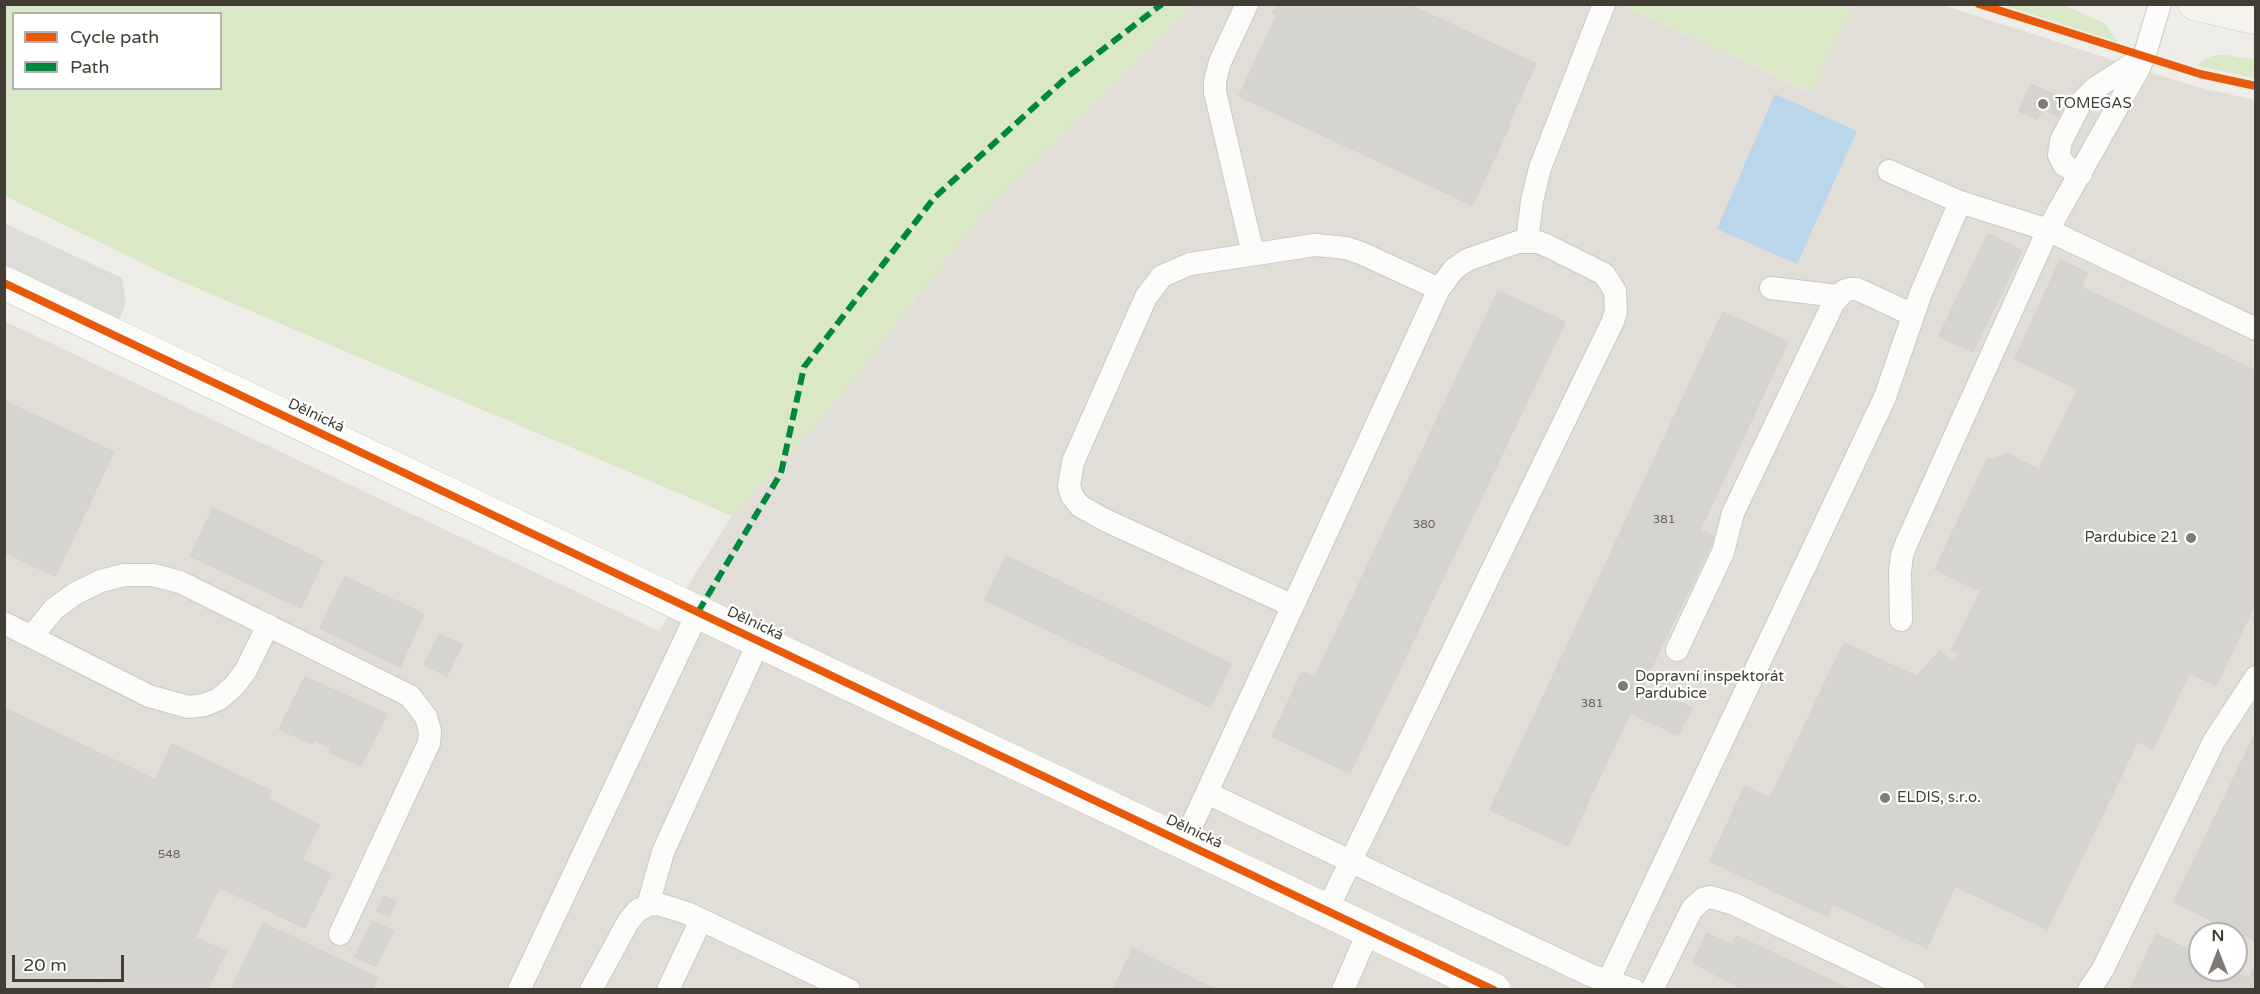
<!DOCTYPE html>
<html>
<head>
<meta charset="utf-8">
<style>
	body { margin:0 }
	#map { position:relative; width:2260px; height:994px; overflow:hidden; background:#eeede7; font-family:"Varela Round",sans-serif }
	canvas { display:block }
	.frame { position:absolute; inset:0; border:6px solid #433e35; pointer-events:none }
	.legend { position:absolute; left:12px; top:12px; width:210px; height:78px; box-sizing:border-box; background:#fff; border:2px solid #b4b2ae; margin:0; padding:8px 10px; list-style:none; font-size:18px; color:#433e35 }
	.legend li { display:flex; align-items:center; gap:12px; height:30px }
	.legend b { width:30px; border:2px solid #b4b2ae }
	.north { position:absolute; left:2188px; top:922px; width:60px; height:60px; box-sizing:border-box; background:#fff; border:2px solid #b4b2ae; border-radius:50%; rotate:0deg; font-size:16px; font-weight:700; line-height:24px; text-align:center; color:#433e35 }
	.north::after { content:''; display:block; margin:auto; width:21px; height:27px; background:#7f7b73; clip-path:polygon(50% 0,100% 100%,50% 72%,0 100%) }
	.scale { position:absolute; left:12px; top:955px; width:112px; height:27px; box-sizing:border-box; border:3px solid #433e35; border-top:0; padding-left:8px; font-size:18px; line-height:21px; white-space:nowrap; color:#433e35; -webkit-text-stroke:4px #fff; paint-order:stroke }
</style>
</head>
<body>
<div id="map">
<canvas width="2260" height="994"></canvas>
<div class="frame"></div>
<ul class="legend">
<li><b style="height:8px;background:#e8590c"></b>Cycle path</li>
<li><b style="height:8px;background:#00873e"></b>Path</li>
</ul>
<div class="north">N</div>
<div class="scale">20 m</div>
</div>
<script>
const context = document.querySelector('canvas').getContext('2d');
context.lineJoin = 'round';
function paint(path, color) {
  context.fillStyle = color;
  context.fill(path, 'evenodd');
}
function shape(rows) {
  const path = new Path2D();
  for (const r of rows) {
    path.moveTo(r[0], r[1]);
    for (let i = 2; i < r.length; i += 2) path.lineTo(r[i], r[i + 1]);
  }
  return path;
}
function trace(path, color, width, dash) {
  context.strokeStyle = color;
  context.lineWidth = width;
  context.lineCap = dash ? 'butt' : 'round';
  context.setLineDash(dash || []);
  context.stroke(path);
}
function write(font, color, halo, rows, align = 'center') {
  context.font = font + ' "Varela Round",sans-serif';
  context.lineWidth = 4.5;
  context.setLineDash([]);
  context.textBaseline = 'middle';
  context.strokeStyle = halo;
  context.fillStyle = color;
  for (const [text, x, y, turn = 0] of rows) {
    context.save();
    context.translate(x, y);
    context.rotate((+turn || 0) * Math.PI / 180);
    context.textAlign = isNaN(turn) ? turn : align;
    if (halo) context.strokeText(text, 0, 0);
    context.fillText(text, 0, 0);
    context.restore();
  }
}
paint(shape([
	[1193,5,1623,5,1810,92,1852,5,1943,5,2193,86,2255,100,2255,989,5,989,4,321,659,631,732,516,840,397,984,211],
	[2200,934,2236,934,2236,970,2200,970]
]), '#e1ded8');
paint(shape([
	[4,5,5,4,1193,5,984,211,840,397,732,516,173,278,5,196],
	[14,14,220,14,220,88,14,88],
	[1623,5,1852,5,1811,92],
	[2003,5,2064,5,2104,23,2118,42],
	[2215,55,2227,55,2255,60,2255,78,2197,66,2205,59]
]), '#dae8c8');
paint(shape([
	[4,223,122,278,126,302,119,320,5,265]
]), '#dddcd8');
paint(shape([
	[1775,94,1857,131,1797,264,1717,229]
]), '#bad6ea');
const building = shape([
	[1277,4,1408,4,1536,64,1508,124,1272,13,1277,4],
	[1277,15,1510,125,1472,205,1239,96,1277,15],
	[2031,84,2066,100,2058,116,2043,109,2037,119,2019,111,2031,84],
	[1988,234,2022,251,1973,352,1939,336,1988,234],
	[2060,260,2087,273,2081,287,2256,371,2256,474,2015,359,2060,260],
	[1498,291,1565,322,1350,773,1284,742,1498,291],
	[1723,312,1788,342,1700,530,1715,537,1664,641,1587,604,1723,312],
	[2078,389,2256,474,2256,602,2216,685,2189,673,2153,749,2138,741,2122,774,2050,741,2054,705,2038,703,2039,693,1952,650,2078,389],
	[4,401,114,452,55,576,4,552,4,401],
	[2006,453,2039,470,1981,590,1977,588,1976,589,1935,569,1988,458,1991,460,2005,455,2006,453],
	[213,508,323,561,301,608,190,556,213,508],
	[1006,556,1231,664,1211,707,985,600,1006,556],
	[345,577,424,614,400,667,320,628,345,577],
	[1587,604,1664,641,1589,800,1511,765,1587,604],
	[439,634,462,645,447,676,424,665,439,634],
	[1844,643,1920,678,1905,709,2034,770,2049,740,2122,774,2047,929,1955,886,1927,948,1833,904,1827,916,1710,861,1745,786,1770,798,1844,643],
	[1940,651,1952,662,1959,655,2039,693,2038,703,2054,705,2050,741,2034,770,1905,709,1920,678,1916,677,1940,651],
	[1302,672,1315,677,1284,742,1272,736,1302,672],
	[305,677,387,714,361,766,329,752,331,748,352,758,369,721,310,693,293,730,314,739,312,744,279,729,305,677],
	[1643,685,1692,708,1678,735,1630,713,1643,685],
	[310,693,369,721,352,758,293,730,310,693],
	[4,708,137,771,48,959,112,990,4,990,4,708],
	[2255,734,2256,735,2256,941,2174,902,2255,734],
	[172,744,271,791,268,799,319,825,302,860,331,874,305,928,219,887,195,938,226,951,207,990,112,990,48,959,137,771,155,780,172,744],
	[1511,765,1589,800,1568,846,1490,810,1511,765],
	[384,896,396,901,389,916,377,911,384,896],
	[372,921,393,931,376,966,355,957,372,921],
	[263,923,378,978,372,990,231,990,263,923],
	[1707,933,1732,945,1718,976,1693,963,1707,933],
	[2156,934,2200,955,2200,970,2231,970,2256,982,2256,990,2130,990,2156,934],
	[1737,936,1851,990,1746,990,1718,976,1737,936],
	[1133,948,1134,950,1216,990,1113,990,1133,948],
	[2256,964,2256,982,2249,978,2256,964]
]);
paint(building, '#d6d4ce');
trace(building, '#d6d3cd', 1.5);
const service = shape([
	[1247,4,1220,62,1215,81,1215,92,1253,254],
	[1889,171,1960,202,2048,230,2256,329],
	[2081,174,2064,165,2059,155,2061,141,2081,102,2094,89,2143,57],
	[1527,242,1532,201,1540,168,1604,4],
	[1771,288,1838,296],
	[1293,606,1105,520,1080,506,1072,496,1069,486,1073,462,1146,297,1162,276,1190,264,1315,245,1346,248,1361,253,1439,289],
	[1901,620,1900,572,1902,555,1907,542,2048,230,2138,70,2144,57,2160,4],
	[4,623,149,696,188,707,204,705,219,699,235,685,246,670,268,625],
	[32,636,54,609,76,593,101,581,124,575,153,575,180,582,410,696,426,717,430,731,429,743,340,934],
	[1677,650,1723,552,1733,513,1834,302,1844,291,1850,289,1857,289,1913,315],
	[1207,793,1590,975,1634,990],
	[1184,842,1439,289,1454,269,1467,260,1518,242,1538,242,1548,246,1604,274,1615,291,1616,311,1613,321,1327,910],
	[648,905,663,852,759,641],
	[519,990,698,612],
	[591,990,628,922,637,911,648,905,658,904,687,913,849,990],
	[668,990,701,920],
	[1343,990,1369,930],
	[1604,990,1885,397,1921,293,1960,202],
	[1652,990,1692,909,1703,899,1711,897,1734,904,1914,990],
	[2089,990,2103,969,2214,741,2256,677]
]);
const tertiary = shape([
	[4,283,1494,990]
]);
const secondary = shape([
	[2195,4,2256,18]
]);
trace(service, '#cac9c3', 24);
trace(tertiary, '#cac9c3', 34);
trace(secondary, '#cdcabf', 34);
trace(service, '#fcfcfb', 22);
trace(tertiary, '#fcfcfb', 33);
trace(secondary, '#f5f3ed', 33);
trace(shape([
	[698,612,781,473,804,367,934,198,1067,77,1162,4]
]), '#00873e', 6, [12, 6]);
trace(shape([
	[1979,4,2200,74,2256,86],
	[4,283,1494,990]
]), '#e8590c', 8);
for (const [x, y, r, color] of [
	[2043,104,6,"#7f7b73"],
	[2191,538,6,"#7f7b73"],
	[1623,686,6,"#7f7b73"],
	[1885,798,6,"#7f7b73"]
]) {
  const dot = new Path2D();
  dot.arc(x, y, r, 0, 2 * Math.PI);
  context.fillStyle = color;
  context.fill(dot);
  trace(dot, '#fff', 2);
}
write('12px', '#69655d', null, [
	["381",1664,520],
	["380",1424,525],
	["381",1592,704],
	["548",169,855]
]);
write('15px', '#433e35', '#fff', [
	["TOMEGAS",2055,104],
	["Pardubice 21",2179,538,"right"],
	["Dopravní inspektorát",1635,677],
	["Pardubice",1635,694],
	["ELDIS, s.r.o.",1897,798]
], 'left');
write('15px', '#433e35', '#fff', [
	["Dělnická",316,416,25],
	["Dělnická",755,624,25],
	["Dělnická",1194,832,25]
]);
</script>
</body>
</html>
